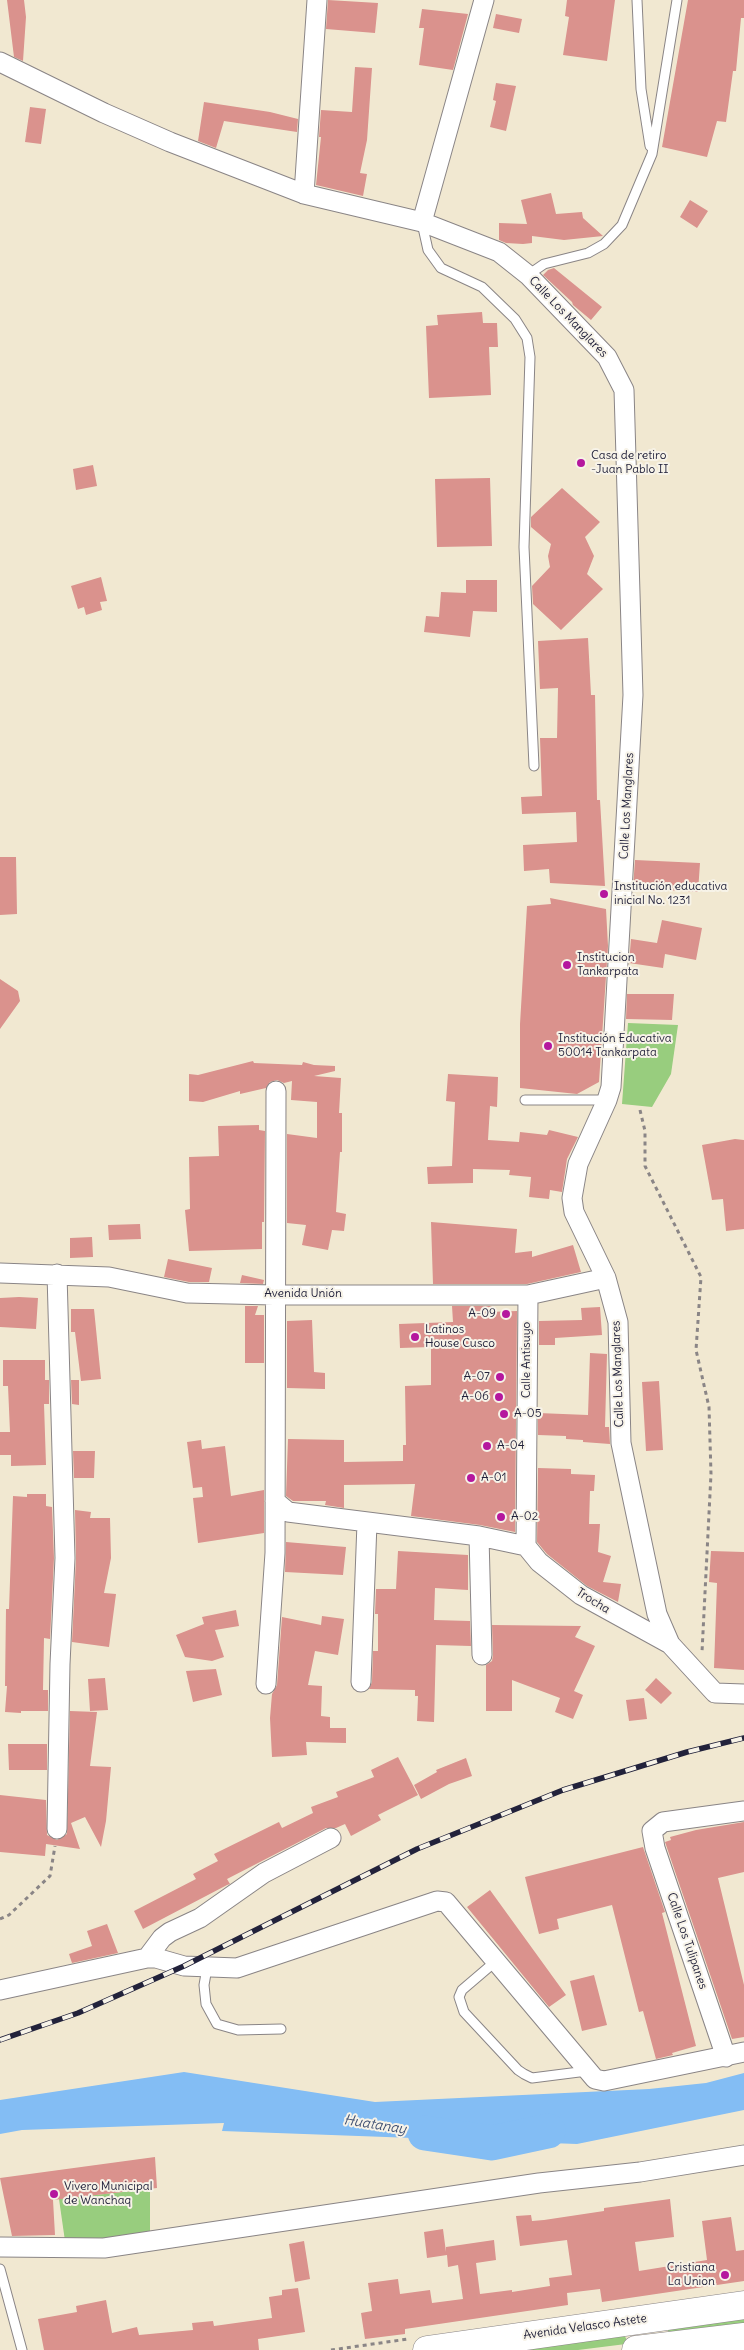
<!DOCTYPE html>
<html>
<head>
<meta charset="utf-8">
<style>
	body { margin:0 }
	canvas { display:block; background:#f1e8d1 }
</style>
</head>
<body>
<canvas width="744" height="2350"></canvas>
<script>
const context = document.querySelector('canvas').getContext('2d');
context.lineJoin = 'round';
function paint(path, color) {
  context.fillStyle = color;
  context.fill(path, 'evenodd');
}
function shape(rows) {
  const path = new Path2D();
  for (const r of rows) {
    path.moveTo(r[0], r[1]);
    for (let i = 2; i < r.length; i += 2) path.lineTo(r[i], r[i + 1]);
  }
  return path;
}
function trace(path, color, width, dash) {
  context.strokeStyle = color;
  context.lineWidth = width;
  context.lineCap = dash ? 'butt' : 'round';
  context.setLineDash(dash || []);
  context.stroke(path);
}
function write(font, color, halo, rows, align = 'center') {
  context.font = font + ' Delius,sans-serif';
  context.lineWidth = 4;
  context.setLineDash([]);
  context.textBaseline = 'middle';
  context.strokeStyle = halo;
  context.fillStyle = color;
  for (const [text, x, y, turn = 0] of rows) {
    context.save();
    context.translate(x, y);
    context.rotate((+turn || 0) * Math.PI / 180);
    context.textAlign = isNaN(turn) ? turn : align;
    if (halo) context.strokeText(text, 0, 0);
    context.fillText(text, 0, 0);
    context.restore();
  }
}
paint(shape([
	[628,1023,678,1025,671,1074,652,1107,622,1104],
	[150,2189,150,2236,66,2248,59,2199],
	[744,2317,744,2327,670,2337,667,2327],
	[623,2333,628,2342,626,2344,578,2350,506,2350]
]), '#98cd7e');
paint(shape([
	[184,2072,375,2102,649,2089,706,2083,744,2073,744,2110,577,2144,222,2131,224,2123,22,2130,0,2134,0,2100]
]), '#83bdf4');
trace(shape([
	[425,2133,492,2143,548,2131]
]), '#83bdf4', 35);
paint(shape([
	[7,0,24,0,26,17,23,61,14,57],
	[328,0,378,3,375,33,326,29],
	[567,0,615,0,607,61,563,55,569,17,565,16],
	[688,0,744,0,744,18,741,18,736,71,733,71,726,122,717,121,707,157,662,147],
	[422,9,468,14,453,70,419,65,424,28,419,28],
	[496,14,522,19,519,33,493,28],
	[355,67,372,68,367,140,360,173,367,174,363,196,316,185,321,137,319,137,321,110,352,112],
	[496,83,516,86,506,131,490,127,496,101,493,100],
	[204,102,270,112,298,119,297,132,224,121,216,148,198,141],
	[30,107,46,109,41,144,25,142],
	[551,193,556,214,582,212,583,218,603,236,564,240,532,236,532,243,523,244,506,243,499,240,499,223,527,224,521,200],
	[690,200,708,211,697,228,680,217],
	[554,268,602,307,591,320,573,305,572,302,543,275,548,270],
	[482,312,483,323,497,323,498,347,489,347,491,395,429,398,426,326,438,325,437,315],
	[93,465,97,486,76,490,73,469],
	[490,478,492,546,437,547,435,479],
	[562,488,600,522,585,537,594,556,587,574,603,589,561,630,533,604,532,586,550,567,548,556,551,544,531,527,531,517],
	[101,577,107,601,100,602,102,610,86,615,84,607,78,609,71,586],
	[466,580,497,580,497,612,473,611,470,637,424,632,426,616,439,617,441,592,466,593],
	[588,638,591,695,595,695,597,800,600,800,605,886,550,883,549,869,524,871,523,845,577,842,576,812,522,814,521,797,542,796,540,738,557,738,558,688,540,689,538,641],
	[0,857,16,857,17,914,0,915],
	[635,860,700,863,698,892,633,888],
	[550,898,606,909,608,946,599,1082,577,1094,520,1088,520,1024,527,906,551,904],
	[662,920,702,928,696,960,665,954,663,968,629,963,631,939,657,943],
	[0,979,18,991,20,1001,0,1029],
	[627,994,674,994,672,1020,626,1019],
	[253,1061,254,1063,302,1065,303,1062,314,1065,335,1066,335,1071,314,1076,341,1078,339,1113,342,1113,342,1152,340,1152,336,1212,346,1214,344,1231,332,1230,328,1250,302,1245,306,1225,287,1223,287,1134,317,1138,317,1102,291,1100,292,1081,284,1083,277,1080,270,1082,266,1088,240,1094,240,1091,203,1102,189,1101,189,1074,198,1075],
	[448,1074,498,1077,497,1107,490,1106,488,1140,519,1142,520,1132,547,1135,549,1130,578,1137,567,1159,562,1192,550,1190,549,1199,529,1197,531,1177,509,1175,510,1170,473,1169,473,1183,428,1184,427,1167,452,1166,455,1102,446,1101],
	[259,1125,259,1130,265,1131,264,1222,262,1222,262,1249,189,1251,185,1210,190,1209,189,1157,219,1156,218,1126],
	[735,1139,744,1140,744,1229,726,1231,723,1199,712,1200,702,1145],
	[431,1222,517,1229,515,1253,532,1251,532,1257,573,1245,581,1272,527,1284,433,1284],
	[140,1224,141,1239,109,1240,108,1225],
	[92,1237,93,1257,70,1258,70,1238],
	[168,1259,212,1268,209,1282,189,1282,164,1277],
	[242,1275,264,1280,263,1284,240,1283],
	[19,1297,38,1298,36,1329,0,1327,0,1298],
	[245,1306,258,1306,255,1315,264,1315,264,1363,245,1363],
	[452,1306,493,1306,486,1308,487,1312,517,1311,515,1532,480,1525,411,1516,415,1484,344,1485,344,1508,325,1505,326,1501,293,1501,286,1496,288,1439,344,1440,344,1462,403,1461,403,1445,406,1445,405,1386,431,1385,431,1347,400,1348,399,1324,453,1322],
	[600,1307,602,1335,555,1338,555,1345,539,1345,539,1321,582,1320,581,1308],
	[71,1309,94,1309,101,1379,81,1381,75,1332,71,1332],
	[312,1320,314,1372,325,1373,325,1389,287,1388,287,1321],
	[590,1353,607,1354,605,1427,609,1427,610,1444,583,1442,583,1440,566,1439,566,1436,538,1435,538,1413,588,1415],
	[3,1360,45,1360,45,1380,49,1380,49,1404,44,1404,46,1465,11,1466,11,1455,0,1455,0,1432,10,1432,8,1386,3,1386],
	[71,1380,79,1380,79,1405,72,1404],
	[659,1381,663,1450,646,1451,642,1382],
	[201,1440,202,1449,225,1446,231,1496,264,1490,264,1533,198,1543,193,1498,203,1497,202,1487,193,1488,187,1442],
	[73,1451,95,1451,94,1478,74,1478],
	[538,1468,571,1469,571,1474,595,1475,594,1491,590,1491,589,1524,600,1524,598,1552,611,1556,603,1582,621,1584,618,1602,587,1586,547,1554,537,1542],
	[27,1494,46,1494,46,1506,52,1507,54,1558,50,1639,44,1638,43,1690,48,1690,48,1711,21,1711,21,1713,5,1712,7,1686,5,1686,6,1609,9,1609,13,1496,27,1497],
	[75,1510,91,1512,90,1518,110,1518,111,1558,104,1593,116,1594,109,1647,72,1642,76,1559],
	[286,1542,346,1547,343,1575,285,1572],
	[398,1551,468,1555,468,1590,435,1588,434,1620,470,1621,471,1646,436,1645,434,1722,417,1721,418,1696,415,1696,415,1690,369,1689,372,1682,373,1651,378,1651,378,1614,375,1614,376,1589,396,1589],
	[711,1551,744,1552,744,1670,714,1668,717,1583,709,1582],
	[236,1610,239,1626,215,1630,224,1657,212,1661,185,1657,176,1635,204,1624,202,1617],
	[322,1616,344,1619,338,1655,315,1651,308,1685,322,1686,321,1716,330,1717,330,1728,346,1728,346,1743,306,1742,307,1755,272,1757,270,1718,272,1694,277,1685,282,1617,321,1625],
	[492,1625,581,1626,575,1637,595,1646,574,1691,583,1695,573,1719,555,1712,560,1698,512,1680,512,1711,486,1711,486,1665,492,1661,493,1655],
	[216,1669,222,1695,193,1702,186,1671],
	[105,1678,108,1710,90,1711,88,1679],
	[656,1678,672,1693,661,1704,645,1690],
	[644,1698,647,1719,629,1721,626,1700],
	[70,1711,97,1712,90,1766,111,1767,106,1821,101,1847,85,1817,71,1823,80,1849,46,1844,45,1856,0,1852,0,1795,46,1800,47,1835,57,1840,67,1834],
	[8,1744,47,1744,47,1770,9,1770],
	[398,1757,418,1795,378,1815,381,1820,351,1836,345,1824,336,1828,326,1828,227,1879,230,1884,227,1885,143,1929,134,1911,196,1879,193,1874,218,1861,214,1854,279,1822,282,1828,313,1813,311,1807,338,1797,336,1792,374,1777,371,1770],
	[466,1758,472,1776,449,1784,421,1799,414,1785,437,1772,436,1770],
	[744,1822,744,1872,718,1878,744,1985,744,2037,732,2039,665,1842,671,1840,670,1837,696,1830],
	[643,1847,665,1912,662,1913,696,2046,672,2053,673,2055,656,2059,643,2011,639,2012,612,1905,557,1919,559,1929,539,1934,525,1877],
	[490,1890,566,1995,549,2007,467,1907],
	[107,1924,118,1953,72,1963,69,1954,92,1946,87,1931],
	[594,1975,607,2025,582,2031,570,1981],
	[155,2157,157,2188,53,2200,55,2235,12,2236,0,2178],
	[670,2199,674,2237,635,2242,639,2271,707,2260,702,2221,731,2217,736,2251,744,2250,744,2281,602,2302,600,2289,567,2293,568,2305,405,2329,405,2334,365,2339,361,2313,372,2311,368,2283,398,2279,400,2294,430,2290,432,2303,463,2299,458,2265,448,2267,447,2255,427,2258,424,2232,443,2229,446,2252,446,2247,494,2240,496,2260,476,2263,480,2294,512,2290,512,2292,550,2286,549,2278,572,2275,567,2240,520,2246,516,2216,531,2215,532,2221,544,2220,604,2211,604,2208],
	[304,2241,310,2279,295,2282,289,2244],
	[298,2288,305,2332,258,2339,259,2350,44,2350,38,2319,77,2312,76,2306,106,2300,112,2333,137,2327,139,2335,193,2330,192,2323,213,2321,214,2326,272,2318,269,2297,282,2295,282,2290]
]), '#da928d');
const service = shape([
	[637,0,641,89,650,146],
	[422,223,428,250,441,268,482,287,515,319,527,338,530,357,524,547,534,766],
	[528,275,544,264,588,253,604,244,622,225,652,154,677,0],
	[525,1100,607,1100],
	[496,1961,462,1990,459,1997,464,2012,518,2070,524,2074,532,2078,587,2071],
	[207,1968,204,1985,206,2004,217,2024,238,2030,281,2029],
	[0,2269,22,2350]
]);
const minor = shape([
	[0,62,104,113,170,142,304,194,422,222,499,252,528,275,607,357,624,390,633,695,611,1087,607,1100,578,1164,572,1198,574,1212,606,1278,618,1322,621,1443,657,1614,670,1644,715,1693,744,1694],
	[304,194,317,0],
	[422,222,484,0],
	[0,1273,109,1277,187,1293,274,1295,528,1295,606,1278],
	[57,1274,65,1558,60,1664,57,1829],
	[275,1501,288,1512,479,1536,526,1546],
	[479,1536,482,1655],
	[526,1546,528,1295],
	[526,1546,539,1562,581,1595,670,1644],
	[361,1682,367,1523],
	[266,1684,275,1553,276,1091],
	[147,1958,162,1938,170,1932,200,1918,264,1873,331,1838],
	[0,1990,147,1958,156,1958,184,1966,237,1968,437,1901,446,1902,595,2079,604,2081,744,2052],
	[726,2057,655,1848,652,1831,663,1822,744,1811],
	[0,2247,104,2248,539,2183,640,2172,744,2155]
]);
const trunk = shape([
	[427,2350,744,2305],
	[636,2350,744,2337]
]);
trace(service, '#8a8586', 11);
trace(minor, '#8a8586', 21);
trace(trunk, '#8a8586', 29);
trace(shape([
	[640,1110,645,1131,645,1166,701,1277,696,1350,709,1407,711,1474,702,1652],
	[0,1919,9,1915,50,1876,55,1846],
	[331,2350,408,2339]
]), '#8a8586', 3, [4, 4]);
trace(service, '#fff', 9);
trace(minor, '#fff', 19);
trace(trunk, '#fff', 28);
const rail = shape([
	[0,2040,78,2013,184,1966,417,1849,563,1790,687,1752,744,1738]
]);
trace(rail, '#22223b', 5.5);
trace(rail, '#f7f3e8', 4, [11]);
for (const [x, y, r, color] of [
	[581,463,5,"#b5179e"],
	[604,894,5,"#b5179e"],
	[567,965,5,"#b5179e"],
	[548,1046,5,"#b5179e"],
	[506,1314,5,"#b5179e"],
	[415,1337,5,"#b5179e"],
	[500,1377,5,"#b5179e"],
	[499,1397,5,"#b5179e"],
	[504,1414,5,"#b5179e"],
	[487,1446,5,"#b5179e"],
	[471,1478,5,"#b5179e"],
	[501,1517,5,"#b5179e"],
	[54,2194,5,"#b5179e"],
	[725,2275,5,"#b5179e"]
]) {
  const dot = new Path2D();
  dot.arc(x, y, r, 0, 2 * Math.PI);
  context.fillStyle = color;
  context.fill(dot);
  trace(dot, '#f7f3e8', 2);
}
write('12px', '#22223b', '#f7f3e8', [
	["Calle Los Manglares",568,317,46],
	["Calle Los Manglares",627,806,-87],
	["Avenida Unión",303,1294],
	["Calle Antisuyo",527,1360,-90],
	["Calle Los Manglares",618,1374,-92],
	["Trocha",593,1601,32],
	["Calle Los Tulipanes",687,1941,71],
	["Avenida Velasco Astete",585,2327,-8]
]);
write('12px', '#22223b', '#f7f3e8', [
	["Casa de retiro",591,456],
	["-Juan Pablo II",591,470],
	["Institución educativa",614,887],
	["inicial No. 1231",614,901],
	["Institucion",577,958],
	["Tankarpata",577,972],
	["Institución Educativa",558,1039],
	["50014 Tankarpata",558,1053],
	["A-09",496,1314,"right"],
	["Latinos",425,1330],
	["House Cusco",425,1344],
	["A-07",490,1377,"right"],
	["A-06",489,1397,"right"],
	["A-05",514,1414],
	["A-04",497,1446],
	["A-01",481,1478],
	["A-02",511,1517],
	["Vivero Municipal",64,2187],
	["de Wanchaq",64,2201],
	["Cristiana",715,2268,"right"],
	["La Union",715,2282,"right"]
], 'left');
write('italic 14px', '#3f5072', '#f7f3e8', [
	["Huatanay",375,2125,9]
]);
</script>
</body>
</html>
